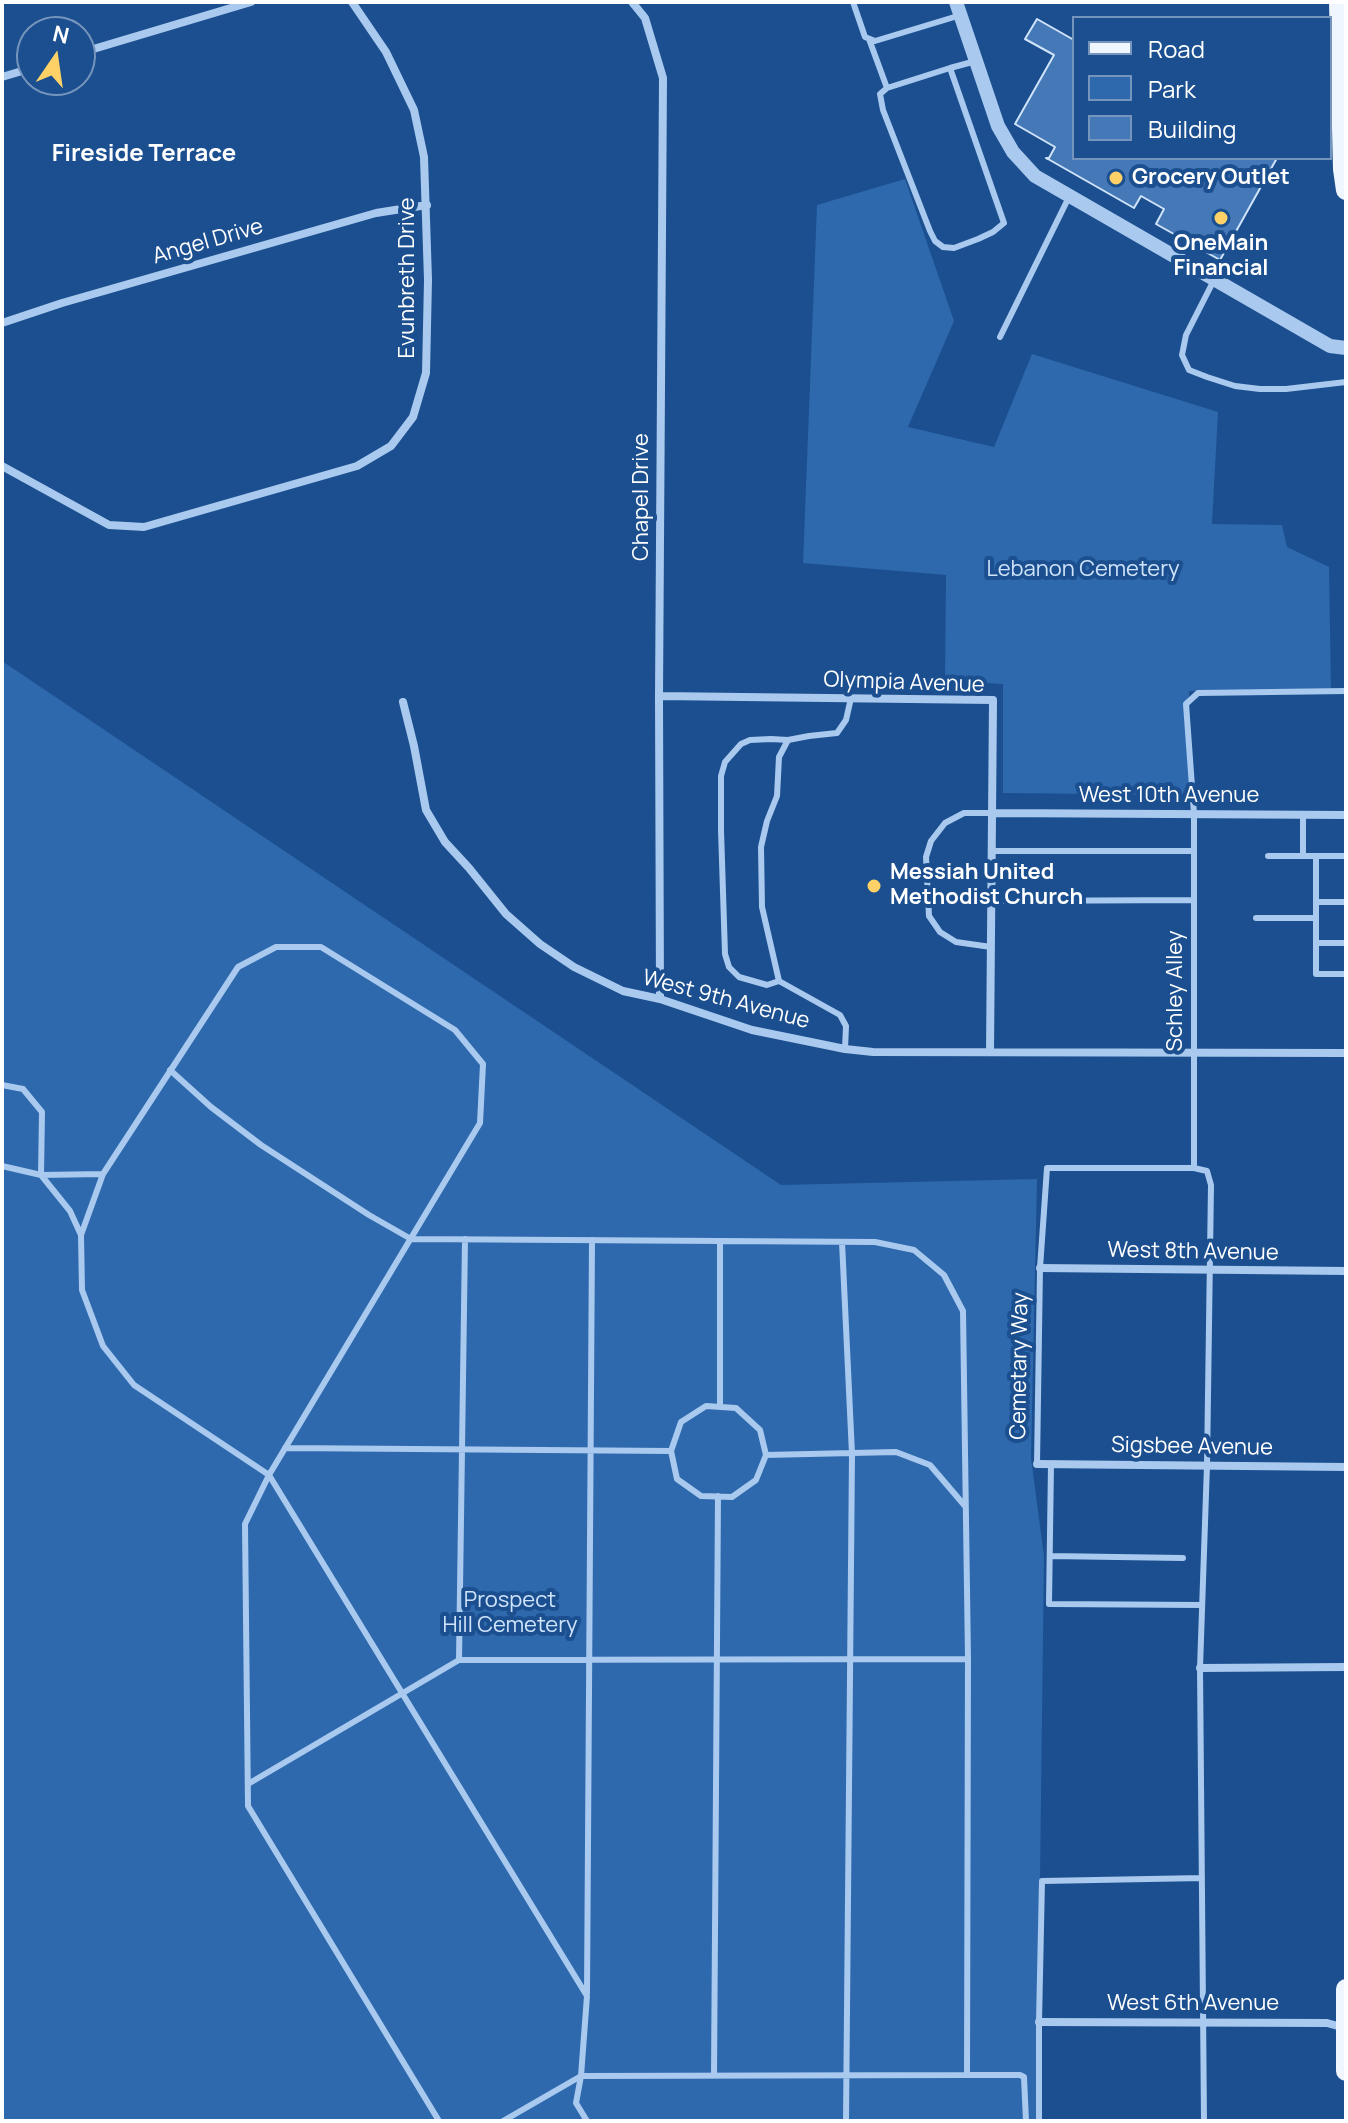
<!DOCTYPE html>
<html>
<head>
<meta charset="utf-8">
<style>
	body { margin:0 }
	#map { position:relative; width:1348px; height:2123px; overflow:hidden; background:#1b4f8f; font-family:Manrope,sans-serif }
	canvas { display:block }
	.frame { position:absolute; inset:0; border:4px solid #fff; pointer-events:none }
	.legend { position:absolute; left:1072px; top:16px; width:260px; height:144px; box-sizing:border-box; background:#1b4f8f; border:2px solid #7695bc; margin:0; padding:10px 14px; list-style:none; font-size:24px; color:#fff }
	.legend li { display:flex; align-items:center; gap:16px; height:40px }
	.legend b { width:40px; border:2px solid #7695bc }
	.north { position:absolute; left:16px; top:16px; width:80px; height:80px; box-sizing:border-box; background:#1b4f8f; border:2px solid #7695bc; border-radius:50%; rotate:13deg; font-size:22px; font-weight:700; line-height:32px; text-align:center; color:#fff }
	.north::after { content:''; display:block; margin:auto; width:28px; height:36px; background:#ffd166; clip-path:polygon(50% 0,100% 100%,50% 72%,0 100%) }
</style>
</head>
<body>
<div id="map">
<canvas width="1348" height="2123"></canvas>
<div class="frame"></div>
<ul class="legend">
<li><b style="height:10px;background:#f0f6ff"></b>Road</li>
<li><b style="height:22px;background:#2e69ad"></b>Park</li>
<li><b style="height:22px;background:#4478b7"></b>Building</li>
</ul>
<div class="north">N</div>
</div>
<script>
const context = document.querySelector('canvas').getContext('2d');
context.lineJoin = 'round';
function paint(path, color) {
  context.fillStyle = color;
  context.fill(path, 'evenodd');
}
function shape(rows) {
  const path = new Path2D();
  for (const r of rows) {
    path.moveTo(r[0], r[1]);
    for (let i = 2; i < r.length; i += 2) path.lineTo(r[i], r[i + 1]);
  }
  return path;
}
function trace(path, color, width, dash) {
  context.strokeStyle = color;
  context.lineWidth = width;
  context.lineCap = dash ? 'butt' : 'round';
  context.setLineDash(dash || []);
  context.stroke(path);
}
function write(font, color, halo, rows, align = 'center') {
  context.font = font + ' Manrope,sans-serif';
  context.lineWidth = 8;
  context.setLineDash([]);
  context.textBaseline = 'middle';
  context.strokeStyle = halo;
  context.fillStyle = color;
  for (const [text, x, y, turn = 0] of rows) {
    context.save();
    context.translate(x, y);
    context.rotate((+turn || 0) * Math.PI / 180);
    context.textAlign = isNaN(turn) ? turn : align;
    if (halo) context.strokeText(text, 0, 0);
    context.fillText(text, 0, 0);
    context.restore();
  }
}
paint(shape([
	[905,179,954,321,908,427,994,447,1032,354,1218,412,1212,524,1282,525,1287,547,1329,567,1331,690,1189,691,1192,795,1003,793,1003,684,945,681,946,575,803,563,817,205],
	[2,661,781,1185,1037,1179,1031,1458,1044,1556,1037,2121,2,2121]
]), '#2e69ad');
const building = shape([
	[1037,19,1074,40,1074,158,1277,158,1220,260,1156,224,1164,209,1141,196,1134,208,1048,159,1046,158,1049,158,1055,147,1015,124,1054,55,1025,39,1037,19]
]);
paint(building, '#4478b7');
trace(building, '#cfe3fa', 2);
trace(shape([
	[853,2,865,37,875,41,961,15],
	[869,39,887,88],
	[950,68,1004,223,993,232,978,239,954,248,943,247,935,241,930,231,883,110,880,94,887,88,950,68,976,61],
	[1214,280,1186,335,1182,355,1189,370,1207,377,1235,386,1260,389,1286,389,1346,382],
	[1000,337,1069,197],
	[991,851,1194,851],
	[1268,856,1303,856,1303,815],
	[1316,856,1346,856],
	[991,901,1194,900],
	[1316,902,1346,902],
	[1256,918,1316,918,1316,856,1303,856],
	[1316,918,1316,974,1346,974],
	[1316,943,1346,943],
	[991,947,956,942,940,932,929,916,926,857,931,841,945,823,964,813,992,813],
	[779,981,767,985,739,977,729,967,725,954,721,830,721,776,725,762,741,744,750,740,771,739,788,740],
	[845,1049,846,1026,840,1015,779,981,762,907,761,847,767,821,777,796,779,757,788,740,809,736,837,733,846,720,851,698],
	[170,1070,211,1107,261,1145,369,1215,411,1239,875,1242,914,1250,944,1275,963,1311,968,1659,967,2075,581,2076,503,2121],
	[2,1085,23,1089,42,1112,41,1175,103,1174],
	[2,1166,41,1175,70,1211,81,1235,82,1290,103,1346,134,1385,269,1475,480,1123,483,1064,455,1030,321,947,276,947,238,967,103,1174,81,1235],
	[1194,1168,1194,814,1186,704,1198,693,1346,691],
	[842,1242,852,1454,846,2121],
	[720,1407,720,1241],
	[285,1448,671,1451,681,1422,706,1406,736,1408,760,1430,766,1455,756,1480,732,1497,701,1496,677,1479,671,1451],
	[766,1455,896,1452,930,1465,965,1506],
	[1037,1464,1040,1268,1047,1168,1194,1168,1207,1171,1211,1185,1207,1465,1200,1668,1204,2121],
	[1051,1464,1049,1604,1202,1605],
	[1050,1556,1183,1558],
	[459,1660,465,1239],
	[248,1784,459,1660,968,1659],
	[587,1993,592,1240],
	[714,2075,718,1496],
	[967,2075,1020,2075,1024,2077,1026,2121],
	[439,2121,248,1806,245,1524,269,1475,587,1996,581,2076,576,2103,587,2121],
	[1039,2121,1039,2022,1042,1881,1202,1878]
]), '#a9c9ee', 6);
trace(shape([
	[632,2,645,18,663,78,659,696,660,999],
	[80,53,251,2],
	[2,77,32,68],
	[2,323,62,303,376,213,427,205],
	[2,466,109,525,144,527,357,466,391,446,413,417,426,373,428,280,424,157,414,110,386,52,352,2],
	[659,696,993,700,990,1052],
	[403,702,414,746,426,810,445,842,469,868,506,914,540,944,574,967,623,991,660,999,752,1030,845,1049,873,1052,1346,1053],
	[992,813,1346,815],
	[1040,1268,1346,1271],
	[1037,1464,1346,1467],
	[1200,1668,1346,1667],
	[1039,2022,1327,2023,1345,2028]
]), '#a9c9ee', 8);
trace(shape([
	[956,2,998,126,1013,152,1035,176,1330,346,1346,348]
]), '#a9c9ee', 14);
trace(shape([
	[1339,2,1343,169,1346,190],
	[1346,1989,1346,2071]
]), '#f0f6ff', 20);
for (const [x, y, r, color] of [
	[1116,178,8,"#ffd166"],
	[1221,218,8,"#ffd166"],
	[874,886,8,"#ffd166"]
]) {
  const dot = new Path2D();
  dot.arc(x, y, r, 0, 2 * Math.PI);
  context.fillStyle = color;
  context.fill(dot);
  trace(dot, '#1b4f8f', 3);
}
write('bold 22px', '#fff', '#1b4f8f', [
	["Grocery Outlet",1132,178],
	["OneMain",1221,244,"center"],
	["Financial",1221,269,"center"],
	["Messiah United",890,873],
	["Methodist Church",890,898]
], 'left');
write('22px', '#fff', '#1b4f8f', [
	["Angel Drive",208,242,-16],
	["Evunbreth Drive",408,278,-90],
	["Chapel Drive",642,497,-90],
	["Olympia Avenue",904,683,2],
	["West 10th Avenue",1169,796],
	["Schley Alley",1176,991,-90],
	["West 9th Avenue",726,1000,15],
	["West 8th Avenue",1193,1252,1],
	["Cemetary Way",1020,1366,-89],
	["Sigsbee Avenue",1192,1447,1],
	["West 6th Avenue",1193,2004]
]);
write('22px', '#cfe3fa', '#1b4f8f', [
	["Lebanon Cemetery",1083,570],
	["Prospect",510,1601],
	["Hill Cemetery",510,1626]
]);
write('bold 24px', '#fff', '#1b4f8f', [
	["Fireside Terrace",144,154]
]);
</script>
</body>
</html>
